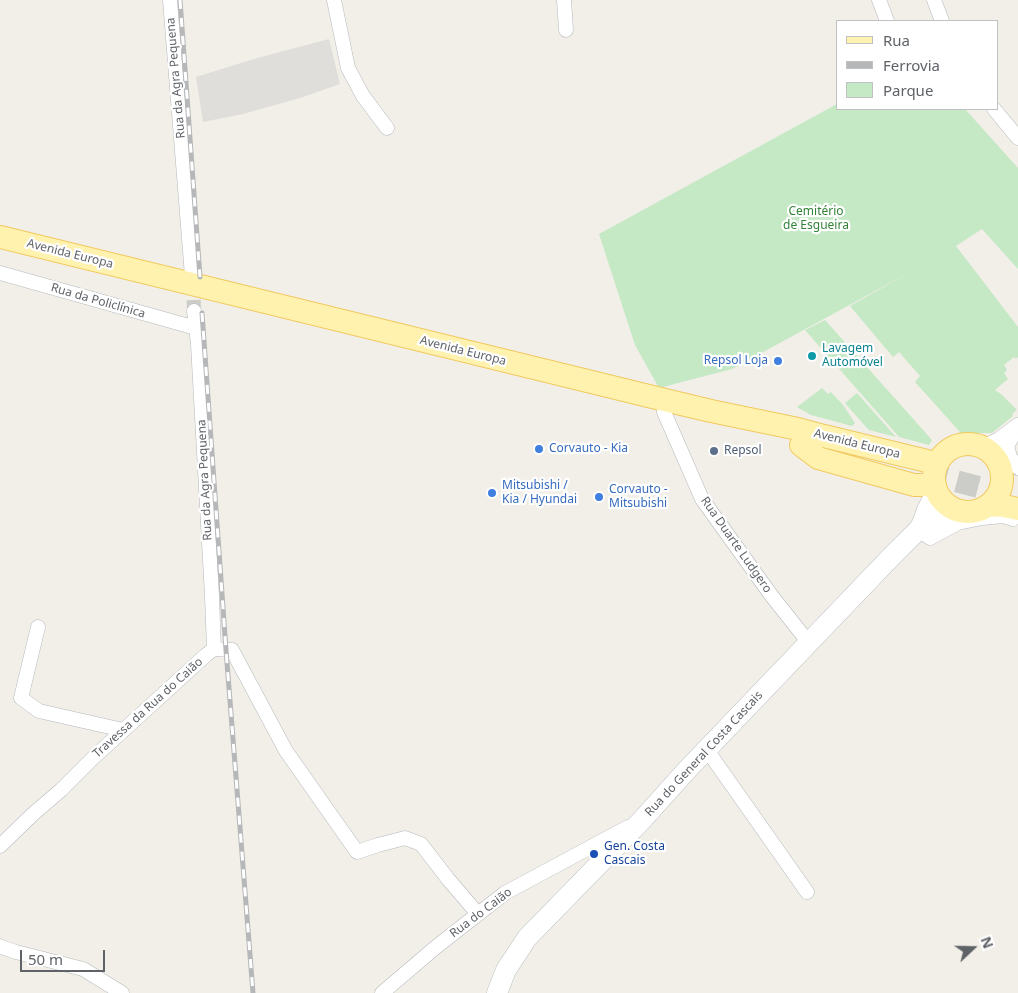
<!DOCTYPE html>
<html>
<head>
<meta charset="utf-8">
<style>
	body { margin:0 }
	#map { position:relative; width:1018px; height:993px; overflow:hidden; background:#f1efe8; font-family:"Noto Sans",sans-serif }
	canvas { display:block }
	.legend { position:absolute; left:836px; top:20px; width:162px; height:90px; box-sizing:border-box; background:#fff; border:1px solid #bfc1c3; margin:0; padding:6px 9px; list-style:none; font-size:15px; color:#5f6368 }
	.legend li { display:flex; align-items:center; gap:10px; height:25px }
	.legend b { width:25px; border:1px solid #bfc1c3 }
	.north { position:absolute; left:948px; top:923px; width:50px; height:50px; -webkit-text-stroke:4px #fff; paint-order:stroke; rotate:69deg; font-size:14px; font-weight:700; line-height:20px; text-align:center; color:#5f6368 }
	.north::after { content:''; display:block; margin:auto; width:18px; height:22px; background:#5f6368; clip-path:polygon(50% 0,100% 100%,50% 72%,0 100%) }
	.scale { position:absolute; left:20px; top:950px; width:85px; height:22px; box-sizing:border-box; border:2px solid #5f6368; border-top:0; padding-left:6px; font-size:15px; line-height:18px; white-space:nowrap; color:#5f6368; -webkit-text-stroke:4px #fff; paint-order:stroke }
</style>
</head>
<body>
<div id="map">
<canvas width="1018" height="993"></canvas>
<ul class="legend">
<li><b style="height:6px;background:#fff2af"></b>Rua</li>
<li><b style="height:6px;background:#b6b7b8"></b>Ferrovia</li>
<li><b style="height:14px;background:#c5e8c5"></b>Parque</li>
</ul>
<div class="north">N</div>
<div class="scale">50 m</div>
</div>
<script>
const context = document.querySelector('canvas').getContext('2d');
context.lineJoin = 'round';
function paint(path, color) {
  context.fillStyle = color;
  context.fill(path, 'evenodd');
}
function shape(rows) {
  const path = new Path2D();
  for (const r of rows) {
    if (r.length === 3) {
      path.moveTo(r[0] + r[2], r[1]);
      path.arc(r[0], r[1], r[2], 0, 2 * Math.PI);
      continue;
    }
    path.moveTo(r[0], r[1]);
    for (let i = 2; i < r.length; i += 2) path.lineTo(r[i], r[i + 1]);
  }
  return path;
}
function trace(path, color, width, dash) {
  context.strokeStyle = color;
  context.lineWidth = width;
  context.lineCap = dash ? 'butt' : 'round';
  context.setLineDash(dash || []);
  context.stroke(path);
}
function write(font, color, halo, rows, align = 'center') {
  context.font = font + ' "Noto Sans",sans-serif';
  context.lineWidth = 4.5;
  context.setLineDash([]);
  context.textBaseline = 'middle';
  context.strokeStyle = halo;
  context.fillStyle = color;
  for (const [text, x, y, turn = 0] of rows) {
    context.save();
    context.translate(x, y);
    context.rotate((+turn || 0) * Math.PI / 180);
    context.textAlign = isNaN(turn) ? turn : align;
    if (halo) context.strokeText(text, 0, 0);
    context.fillText(text, 0, 0);
    context.restore();
  }
}
paint(shape([
	[329,39,340,84,300,98,243,114,203,122,196,77,257,58]
]), '#e0deda');
paint(shape([
	[837,104,837,109,965,109,1018,168,1018,269,982,229,956,246,1018,327,1018,357,1016,359,1014,357,1004,365,1007,370,1004,373,1008,379,995,390,1001,394,1017,410,1012,414,1013,416,992,433,968,433,958,434,960,432,915,382,920,376,899,352,893,357,850,306,910,272,732,369,678,383,659,388,635,345,599,234],
	[825,320,932,440,929,445,899,437,805,330],
	[822,388,828,394,831,392,843,405,855,423,852,426,811,415,797,407],
	[857,393,896,437,869,430,866,427,845,403]
]), '#c5e8c5');
trace(shape([
	[193,279,194,311]
]), '#ccccc8', 14, [14, 7]);
trace(shape([
	[925,473,1009,495]
]), '#ccccc8', 22, [22, 11]);
const street = shape([
	[170,0,192,276],
	[334,0,348,68,363,96,387,128],
	[564,0,566,30],
	[879,0,887,21],
	[934,0,942,21],
	[994,109,1018,138],
	[0,273,196,328],
	[194,311,198,344,212,596,214,649],
	[664,412,702,499,771,595,809,643],
	[1007,446,1010,457,1018,468],
	[983,447,999,439,1018,425],
	[998,462,1016,430],
	[918,530,930,538,958,523,982,518,1003,516,1013,519],
	[38,627,21,698,39,711,123,730],
	[707,750,807,892],
	[0,846,33,814,61,790,93,758,206,655,214,649,232,650,286,751,357,852,378,845,405,838,421,844,448,879,478,914],
	[0,946,1,947,16,952,83,969,122,993],
	[382,993,436,947,505,893,628,827]
]);
const secondary = shape([
	[922,524,942,513,954,509],
	[497,993,506,970,527,938,642,820,686,771,890,558,918,530,922,524,927,510,937,491]
]);
const primary = shape([
	[0,237,669,401,711,411,798,429,824,436,927,461],
	[968,478,34],
	[801,445,818,458,914,485,935,485],
	[988,505,1004,506,1018,509]
]);
trace(street, '#b5b8bc', 15);
trace(secondary, '#b6babf', 21);
trace(primary, '#f2c960', 24);
trace(street, '#fff', 14);
trace(secondary, '#fff', 20);
trace(primary, '#fff2af', 22);
const rail = shape([
	[180,0,200,277],
	[202,313,226,650,253,993]
]);
trace(rail, '#b6b7b8', 5);
trace(rail, '#fff', 3, [9]);
for (const [x, y, r, color] of [
	[812,356,5,"#0f9aa8"],
	[778,361,5,"#3f7fe0"],
	[539,449,5,"#3f7fe0"],
	[714,451,5,"#5c6f8a"],
	[492,493,5,"#3f7fe0"],
	[599,497,5,"#3f7fe0"],
	[594,854,5,"#1a4fb4"]
]) {
  const dot = new Path2D();
  dot.arc(x, y, r, 0, 2 * Math.PI);
  context.fillStyle = color;
  context.fill(dot);
  trace(dot, '#fff', 2);
}
write('12px', '#5f6368', '#fff', [
	["Rua da Agra Pequena",176,78,-95],
	["Avenida Europa",70,254,14],
	["Rua da Policlínica",98,301,16],
	["Avenida Europa",463,351,14],
	["Avenida Europa",857,444,14],
	["Rua da Agra Pequena",205,480,-93],
	["Rua Duarte Ludgero",736,545,55],
	["Travessa da Rua do Caião",148,708,-42],
	["Rua do General Costa Cascais",704,754,-47],
	["Rua do Caião",481,913,-37]
]);
write('12px', '#348238', '#fff', [
	["Cemitério",816,212],
	["de Esgueira",816,226]
]);
write('12px', '#0d838f', '#fff', [
	["Lavagem",822,349],
	["Automóvel",822,363]
], 'left');
write('12px', '#366cbe', '#fff', [
	["Repsol Loja",768,361,"right"],
	["Corvauto - Kia",549,449],
	["Mitsubishi /",502,486],
	["Kia / Hyundai",502,500],
	["Corvauto -",609,490],
	["Mitsubishi",609,504]
], 'left');
write('12px', '#4e5e75', '#fff', [
	["Repsol",724,451]
], 'left');
write('12px', '#164399', '#fff', [
	["Gen. Costa",604,847],
	["Cascais",604,861]
], 'left');
</script>
</body>
</html>
